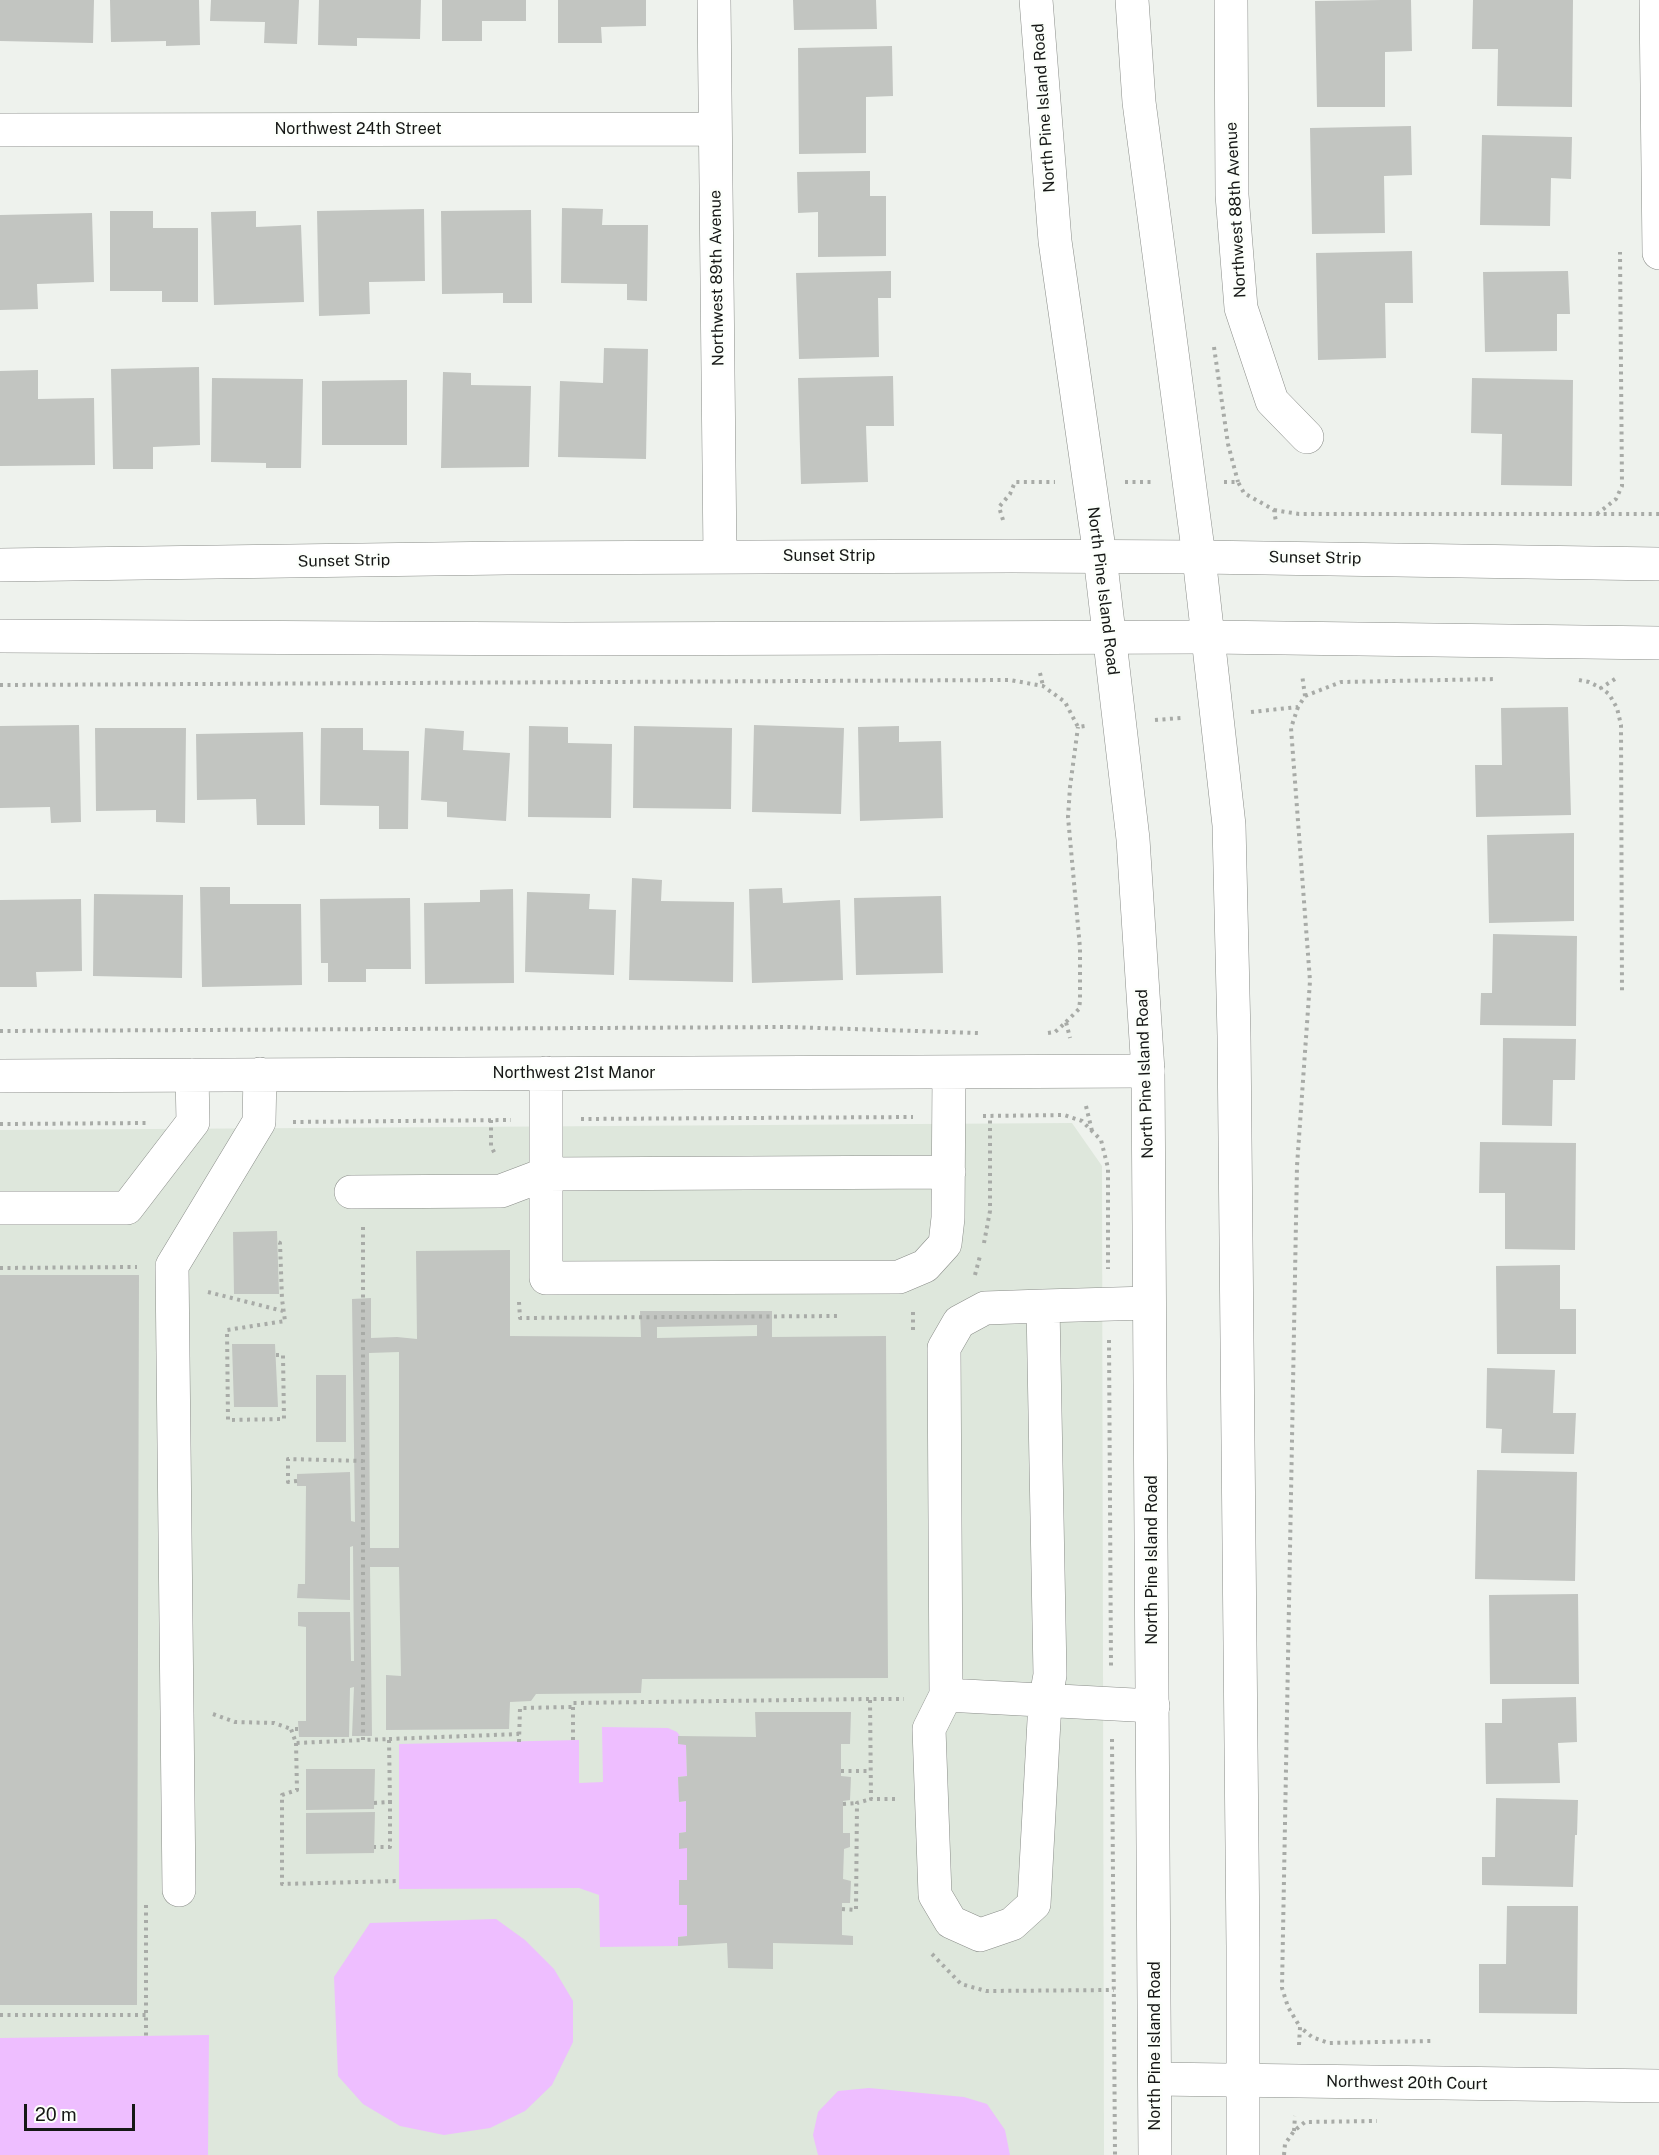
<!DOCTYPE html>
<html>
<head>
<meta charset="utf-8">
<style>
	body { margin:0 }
	#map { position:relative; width:1659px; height:2155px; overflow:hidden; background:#eef2ed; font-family:"Public Sans",sans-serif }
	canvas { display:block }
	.scale { position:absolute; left:24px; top:2104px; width:111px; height:27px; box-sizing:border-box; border:3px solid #161816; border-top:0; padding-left:8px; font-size:18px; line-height:21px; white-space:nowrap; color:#161816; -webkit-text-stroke:4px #fcfffb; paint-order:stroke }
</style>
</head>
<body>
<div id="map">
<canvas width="1659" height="2155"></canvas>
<div class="scale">20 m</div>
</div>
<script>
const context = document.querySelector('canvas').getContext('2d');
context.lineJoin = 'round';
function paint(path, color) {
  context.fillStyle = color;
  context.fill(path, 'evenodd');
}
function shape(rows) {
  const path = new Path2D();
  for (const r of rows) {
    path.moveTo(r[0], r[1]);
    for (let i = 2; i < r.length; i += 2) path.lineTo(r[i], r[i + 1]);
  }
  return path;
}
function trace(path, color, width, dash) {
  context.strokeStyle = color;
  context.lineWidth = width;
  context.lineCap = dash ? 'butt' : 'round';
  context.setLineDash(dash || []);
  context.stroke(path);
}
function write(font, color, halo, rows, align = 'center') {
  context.font = font + ' "Public Sans",sans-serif';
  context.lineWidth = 5;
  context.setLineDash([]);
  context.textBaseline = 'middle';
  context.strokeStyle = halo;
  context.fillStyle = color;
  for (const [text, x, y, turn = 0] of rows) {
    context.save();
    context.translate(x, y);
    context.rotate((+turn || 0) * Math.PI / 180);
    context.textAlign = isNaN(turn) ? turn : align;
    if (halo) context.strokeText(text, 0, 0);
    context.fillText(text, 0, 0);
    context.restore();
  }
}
paint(shape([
	[1072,1123,1102,1166,1104,2155,0,2155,0,1130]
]), '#dee7dc');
paint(shape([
	[602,1727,668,1728,677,1732,686,1745,687,1776,678,1777,680,1802,686,1801,686,1832,679,1833,679,1848,687,1848,687,1880,679,1880,679,1904,687,1905,687,1936,678,1937,678,1946,600,1947,599,1895,579,1888,399,1889,399,1744,579,1740,579,1783,603,1782],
	[496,1919,525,1940,554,1969,573,2001,573,2042,552,2085,525,2111,490,2128,444,2135,400,2126,363,2104,338,2076,334,1977,370,1923],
	[209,2035,208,2155,0,2155,0,2038],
	[869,2088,964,2097,987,2104,1005,2130,1010,2155,818,2155,813,2135,818,2112,838,2091]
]), '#eebeff');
paint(shape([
	[0,0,94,0,93,43,0,41],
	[110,0,199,0,200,45,166,46,166,41,111,42],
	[211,0,299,0,297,44,264,43,265,22,210,21],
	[319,0,421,0,420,39,357,38,357,46,318,45],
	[442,0,526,0,526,21,482,21,482,41,442,41],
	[558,0,646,0,646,26,601,27,602,43,558,43],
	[793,0,876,0,877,29,794,30],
	[1381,0,1411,0,1412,51,1385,52,1385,107,1317,107,1315,1],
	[1473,0,1573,0,1572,107,1497,106,1498,49,1472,49],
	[892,46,893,96,866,97,866,153,799,154,798,48],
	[1411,126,1412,175,1384,176,1385,233,1312,234,1310,128],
	[1482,135,1572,137,1571,179,1551,178,1550,226,1480,225],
	[870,171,870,196,886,196,886,256,818,257,818,212,798,213,797,172],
	[562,208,603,209,602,225,648,225,647,301,627,300,627,284,561,283],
	[424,209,425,281,369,282,370,314,319,316,317,211],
	[531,210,532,303,503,303,503,293,442,294,441,211],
	[110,211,153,211,153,228,198,228,198,302,162,302,162,291,110,291],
	[256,211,256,227,301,225,304,302,214,305,211,212],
	[92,213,94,282,37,284,38,309,0,310,0,215],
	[1412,251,1413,303,1385,303,1386,358,1318,360,1316,253],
	[891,271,891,298,878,298,879,357,799,359,796,273],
	[1568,271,1570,314,1557,314,1557,351,1485,352,1483,272],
	[604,348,648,349,646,459,558,457,560,381,603,383],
	[199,367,200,445,153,447,153,469,113,469,111,369],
	[38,370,38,399,94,398,95,465,0,466,0,371],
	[443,372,471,373,471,385,531,386,529,467,441,468],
	[893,376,894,426,866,426,868,482,801,484,798,378],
	[212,378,303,379,301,468,266,468,266,463,211,462],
	[1472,378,1573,380,1572,486,1501,485,1502,434,1471,433],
	[407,380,407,445,322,445,322,381],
	[1568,707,1571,815,1476,817,1475,765,1502,765,1501,708],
	[79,725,81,822,51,823,50,807,0,808,0,726],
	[754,725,844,728,841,814,752,812],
	[529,726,568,727,568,743,612,744,611,818,528,817],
	[634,726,732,728,731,809,633,808],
	[899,726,899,742,941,741,943,818,860,821,858,727],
	[95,728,186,728,185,823,156,822,156,810,96,811],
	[321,728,363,728,363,750,409,751,408,829,379,829,379,806,320,805],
	[425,728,464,731,463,750,510,753,506,821,447,817,447,802,421,800],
	[303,732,305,825,257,825,256,799,197,800,196,734],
	[1574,833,1574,921,1489,923,1487,835],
	[632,878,662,880,661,901,734,902,733,982,629,980],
	[200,887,230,887,230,904,301,904,302,985,202,987],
	[782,888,783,903,840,900,843,980,752,983,749,889],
	[513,889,514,983,425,984,424,903,480,902,480,890],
	[527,892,590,894,589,909,616,910,614,975,525,972],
	[94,894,183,895,182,978,93,976],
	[941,896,943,973,856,975,854,898],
	[410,898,411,969,366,969,366,982,328,982,328,963,321,963,320,899],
	[81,899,82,971,36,972,37,987,0,987,0,900],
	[1493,934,1577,936,1576,1026,1480,1025,1481,993,1492,993],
	[1503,1038,1576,1039,1575,1080,1553,1080,1552,1126,1502,1125],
	[1480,1142,1576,1143,1575,1250,1505,1249,1505,1193,1479,1193],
	[277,1231,279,1294,234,1294,233,1232],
	[510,1250,510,1336,641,1337,640,1311,772,1311,772,1337,886,1336,888,1678,642,1679,641,1693,536,1694,531,1701,510,1702,509,1729,386,1730,386,1675,401,1676,399,1567,370,1567,372,1736,352,1736,354,1687,350,1688,349,1737,299,1737,298,1721,306,1721,306,1627,298,1626,298,1612,350,1612,351,1661,354,1661,353,1546,350,1547,350,1600,297,1598,298,1584,305,1584,306,1486,297,1486,297,1474,350,1472,351,1521,355,1522,352,1299,371,1298,371,1338,397,1337,417,1339,416,1251],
	[757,1325,757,1336,657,1338,657,1327],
	[399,1352,399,1548,370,1548,369,1353],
	[1560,1265,1560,1309,1576,1309,1576,1354,1497,1354,1496,1266],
	[0,1275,139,1275,137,2005,0,2005],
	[232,1344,275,1344,278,1407,234,1407],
	[1487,1368,1555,1370,1553,1413,1576,1413,1574,1454,1501,1453,1502,1429,1486,1428],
	[316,1375,346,1375,346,1442,316,1442],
	[1477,1470,1577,1472,1575,1581,1475,1579],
	[1578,1594,1579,1684,1490,1684,1489,1595],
	[1576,1697,1577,1742,1558,1743,1560,1783,1486,1784,1485,1723,1502,1723,1502,1699],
	[755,1712,851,1712,850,1744,841,1744,841,1776,851,1777,850,1800,843,1801,843,1833,850,1833,850,1847,844,1849,843,1879,851,1881,850,1903,842,1903,842,1935,853,1936,853,1945,773,1943,773,1969,728,1968,727,1943,678,1946,678,1937,687,1936,687,1905,679,1905,679,1880,687,1880,687,1848,679,1849,679,1833,686,1832,686,1801,679,1802,678,1777,687,1776,686,1745,678,1744,678,1736,756,1737],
	[306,1769,375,1769,374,1809,306,1810],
	[1496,1798,1578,1800,1577,1835,1575,1835,1573,1887,1482,1885,1482,1857,1495,1857],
	[375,1812,374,1853,306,1854,306,1813],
	[1507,1906,1578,1906,1577,2014,1479,2013,1479,1964,1506,1964]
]), '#c2c5c1');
const minor = shape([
	[714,0,720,557],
	[1231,0,1232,195,1241,308,1272,401,1307,437],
	[1656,0,1659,253],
	[0,130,715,129],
	[0,565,507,558,1012,556,1199,557,1659,564],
	[0,636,565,639,1209,637,1659,643],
	[546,1073,546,1278,899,1277,925,1266,945,1244,948,1218,949,1072],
	[0,1076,1148,1071],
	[351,1192,501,1191,546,1174,949,1172],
	[0,1208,127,1208,193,1122,192,1075],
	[1043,1306,1050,1675,1045,1702,1034,1904,1012,1924,980,1935,951,1922,935,1895,929,1729,946,1695,944,1348,959,1322,985,1308,1043,1306,1149,1303],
	[946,1695,1153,1706],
	[179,1890,172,1266,259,1122,260,1074],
	[1156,2079,1659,2086]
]);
const major = shape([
	[1036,0,1055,241,1100,556,1133,839,1148,1071,1155,2155],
	[1132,0,1139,102,1199,557,1229,825,1234,1036,1243,1946,1243,2155]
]);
trace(minor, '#8a8d89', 34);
trace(major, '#8a8d89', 34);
trace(shape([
	[1214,347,1228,444,1238,482],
	[1125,482,1154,482],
	[1224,482,1238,482,1244,493,1274,510,1276,522],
	[1274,510,1299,514,1659,514],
	[1597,514,1616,499,1622,486,1620,252],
	[1003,520,999,507,1010,494,1015,482,1055,482],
	[1040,673,1043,686],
	[1615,679,1601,688,1609,694,1617,708,1621,725,1622,993],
	[1579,680,1589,682,1601,688],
	[0,685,1010,680,1043,686,1065,702,1078,727,1085,726],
	[1305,696,1341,682,1497,679],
	[1298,707,1291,728,1310,981,1297,1166,1282,1988,1288,2007,1300,2027],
	[1251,712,1298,707,1305,696,1302,674],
	[1155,720,1181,718],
	[1066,1022,1079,1009,1080,1001,1080,948,1068,817,1070,787,1078,727],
	[0,1031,789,1027,978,1033],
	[1048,1033,1055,1032,1066,1022,1070,1038],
	[1086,1106,1092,1131],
	[983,1116,1064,1115,1082,1121,1101,1140,1108,1168,1108,1269],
	[581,1119,913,1117],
	[491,1120,491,1146,495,1154],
	[293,1122,511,1120],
	[0,1124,148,1123],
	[363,1227,363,1740,389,1739,390,1802],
	[984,1243,990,1211,990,1116],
	[0,1268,137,1267],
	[975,1275,980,1256],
	[208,1292,283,1311],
	[519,1302,520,1318,841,1316],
	[913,1312,913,1330],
	[1109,1340,1111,1668],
	[276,1355,283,1355,284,1419,228,1420,227,1330,285,1321,282,1299,280,1243,277,1242],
	[297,1481,288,1482,288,1459,363,1461],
	[213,1714,235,1722,274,1723,291,1729],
	[298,1729,291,1729,296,1743,363,1740],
	[389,1739,519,1734],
	[1112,1739,1115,2155],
	[573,1740,573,1703,870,1699],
	[519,1742,520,1708,573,1707],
	[296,1743,297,1790,282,1795,282,1884,399,1881],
	[841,1771,871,1771],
	[895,1799,871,1799,870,1699,904,1699],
	[374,1803,390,1802,390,1847,374,1847],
	[843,1804,857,1803],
	[146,1905,146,2036],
	[842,1909,856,1910,857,1803,871,1799],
	[932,1954,961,1984,986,1991,1114,1990],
	[0,2015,146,2015],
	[1299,2045,1300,2027,1312,2037,1329,2043,1432,2041],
	[1294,2131,1295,2116],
	[1284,2155,1285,2144,1294,2131,1305,2122,1377,2121]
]), '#a8aba7', 4, [3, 4.5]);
trace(minor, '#fff', 33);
trace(major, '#fff', 33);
write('16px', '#161816', '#fcfffb', [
	["North Pine Island Road",1044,108,-94],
	["Northwest 24th Street",358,129],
	["Northwest 88th Avenue",1236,210,-93],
	["Northwest 89th Avenue",717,278,-91],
	["Sunset Strip",829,556],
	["Sunset Strip",1315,558,1],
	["Sunset Strip",344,561,-1],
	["North Pine Island Road",1103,591,83],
	["Northwest 21st Manor",574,1073],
	["North Pine Island Road",1145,1074,-92],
	["North Pine Island Road",1152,1560,-90],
	["North Pine Island Road",1155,2046,-90],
	["Northwest 20th Court",1407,2083,1]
]);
</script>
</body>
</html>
